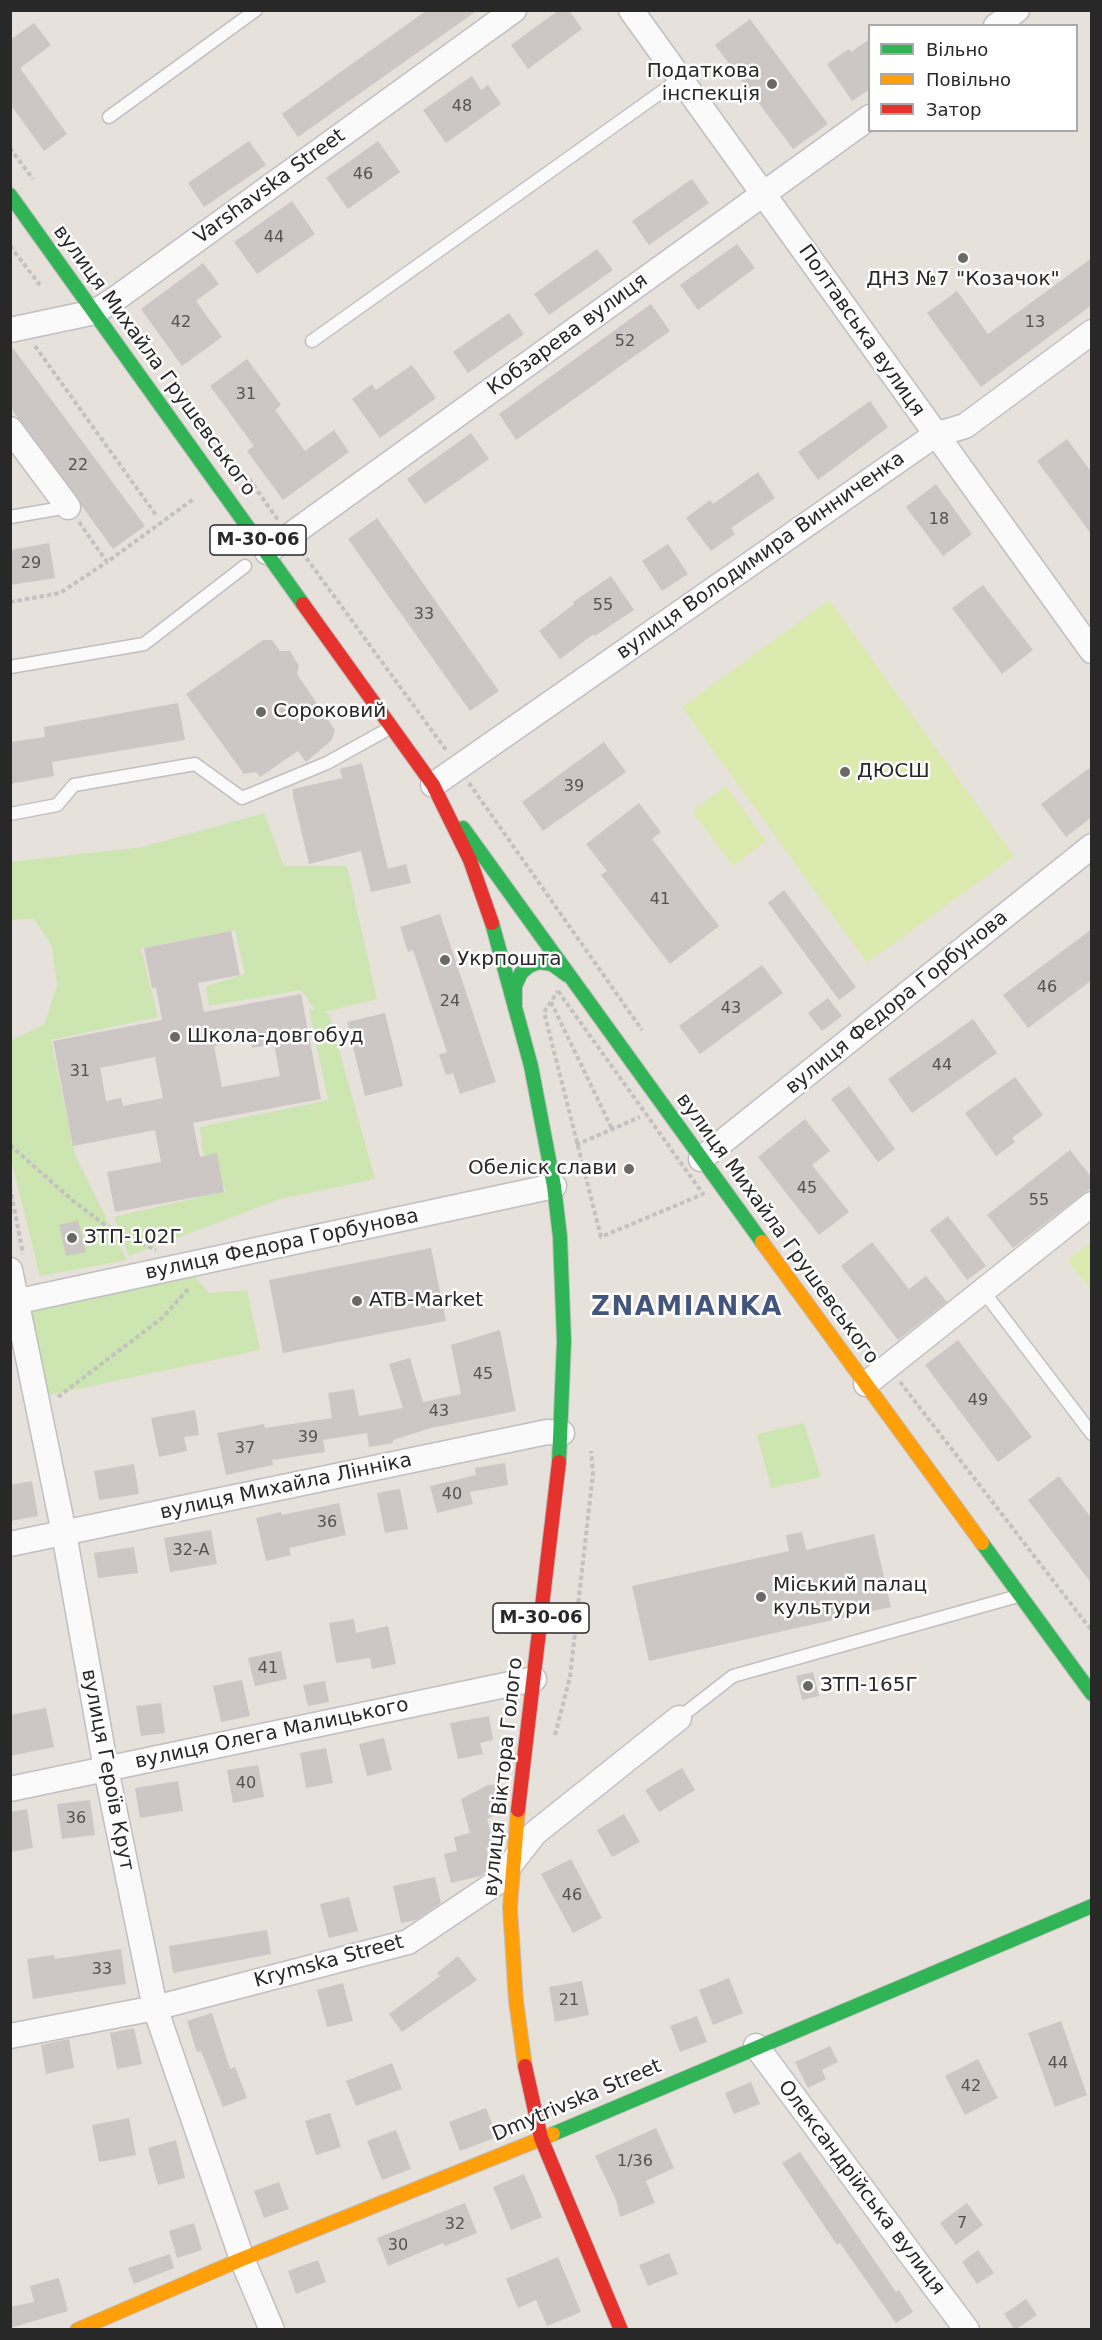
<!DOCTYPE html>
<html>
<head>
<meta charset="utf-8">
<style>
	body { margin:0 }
	#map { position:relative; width:1102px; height:2340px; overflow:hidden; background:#e7e1dc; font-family:"DejaVu Sans",sans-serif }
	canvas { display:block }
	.frame { position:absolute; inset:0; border:12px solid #282828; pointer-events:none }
	.legend { position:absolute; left:868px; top:24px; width:210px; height:108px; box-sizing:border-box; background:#fff; border:2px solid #a9a9a9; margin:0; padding:8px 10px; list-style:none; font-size:18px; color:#282828 }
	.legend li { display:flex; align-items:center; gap:12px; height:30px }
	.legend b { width:30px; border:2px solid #a9a9a9 }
</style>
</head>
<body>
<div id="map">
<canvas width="1102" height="2340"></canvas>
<div class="frame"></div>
<ul class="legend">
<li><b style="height:8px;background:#30b455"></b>Вільно</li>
<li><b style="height:8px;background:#ff9f0a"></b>Повільно</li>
<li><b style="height:8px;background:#e5322d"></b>Затор</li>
</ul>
</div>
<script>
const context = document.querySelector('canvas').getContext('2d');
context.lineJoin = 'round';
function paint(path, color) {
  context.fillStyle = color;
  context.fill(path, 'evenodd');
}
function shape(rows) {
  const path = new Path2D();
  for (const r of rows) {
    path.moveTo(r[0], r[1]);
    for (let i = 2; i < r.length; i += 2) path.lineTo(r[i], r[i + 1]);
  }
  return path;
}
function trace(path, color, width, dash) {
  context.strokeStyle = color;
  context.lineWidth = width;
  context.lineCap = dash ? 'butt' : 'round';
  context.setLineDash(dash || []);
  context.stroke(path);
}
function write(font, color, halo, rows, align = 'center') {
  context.font = font + ' "DejaVu Sans",sans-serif';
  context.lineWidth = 5;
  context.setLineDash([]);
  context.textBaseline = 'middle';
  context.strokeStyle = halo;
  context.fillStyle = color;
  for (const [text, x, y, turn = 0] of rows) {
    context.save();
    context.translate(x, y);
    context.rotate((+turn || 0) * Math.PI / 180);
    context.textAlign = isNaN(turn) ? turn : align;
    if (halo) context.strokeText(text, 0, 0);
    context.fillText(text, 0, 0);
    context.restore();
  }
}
paint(shape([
	[264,813,284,866,347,866,377,999,324,1012,329,1014,375,1179,280,1199,129,1256,114,1217,226,1191,202,1150,200,1127,328,1100,309,1009,315,1010,301,990,209,1006,206,986,245,974,235,930,141,948,158,1017,51,1040,75,1155,127,1260,40,1276,11,1159,11,1040,44,1025,57,986,52,946,34,919,11,920,10,862,143,847],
	[190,1271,209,1293,247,1290,260,1350,45,1396,27,1305],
	[804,1423,821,1477,771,1488,757,1434]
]), '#cde5b1');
paint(shape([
	[829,600,1014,856,867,963,682,707],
	[726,786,766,841,733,866,692,811],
	[1091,1242,1091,1290,1068,1260]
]), '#dbeaae');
paint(shape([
	[427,10,478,10,298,137,282,114],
	[559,10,569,10,582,29,528,69,511,45],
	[750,19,828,124,793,149,715,45],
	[34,23,51,45,20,68,67,134,44,151,10,104,10,40],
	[870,39,870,89,852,101,827,64,849,49,851,52],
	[472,76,481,90,488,85,501,104,446,143,423,110],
	[249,141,266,165,204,207,188,183],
	[378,141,400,172,348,209,326,178],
	[692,179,709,203,649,245,632,221],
	[292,201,315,234,257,274,234,242],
	[737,244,755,268,698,310,680,285],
	[597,249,613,270,549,315,534,294],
	[1092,258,1092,305,981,387,927,313,957,291,988,334],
	[203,263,219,284,196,301,222,337,182,366,141,309],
	[651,304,670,331,516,440,499,414],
	[509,313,524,334,468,373,453,352],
	[10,344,145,526,113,549,10,407],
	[247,359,281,405,275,410,305,451,334,430,349,452,283,500,247,451,254,446,210,386],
	[412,365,436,398,380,438,352,399,372,384,376,390],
	[870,401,888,427,818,480,798,452],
	[471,433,489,459,425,504,407,479],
	[1067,439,1092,473,1092,535,1037,461],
	[758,472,775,498,731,528,735,534,711,551,686,518,710,500,713,504],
	[936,484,972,534,943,556,906,507],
	[377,518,499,691,470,711,348,539],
	[49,543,55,578,10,585,10,550],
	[668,544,688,574,662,591,642,561],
	[611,576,634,610,595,636,594,634,560,659,539,631,574,604,573,602],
	[983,585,1033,650,1002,674,952,608],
	[263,640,272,640,280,651,290,651,299,666,297,674,335,730,332,740,306,762,298,751,260,777,256,772,244,774,186,694],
	[178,703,185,740,52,762,54,776,10,784,10,742,45,737,44,727],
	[604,742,626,772,543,831,522,802],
	[362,763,388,869,406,864,411,883,371,892,361,851,309,864,293,796,293,789,342,778,340,769],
	[1092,766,1092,817,1066,837,1041,804],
	[639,803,661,832,652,839,719,926,670,964,601,875,607,871,586,844],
	[784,890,856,987,839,1000,768,903],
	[440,914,496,1082,460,1094,453,1073,446,1075,439,1055,447,1052,413,950,408,952,400,927],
	[1092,929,1092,980,1028,1028,1003,995],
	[231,931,240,975,198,983,204,1012,301,994,321,1099,193,1123,200,1157,217,1153,224,1192,115,1212,107,1172,161,1162,155,1130,73,1146,53,1041,162,1020,156,988,152,988,144,948],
	[250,1039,252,1048,274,1044,280,1076,222,1087,214,1046],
	[155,1057,163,1098,123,1106,121,1098,106,1101,100,1068],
	[762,965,783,993,700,1054,679,1026],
	[828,998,842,1016,822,1031,808,1013],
	[385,1013,403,1086,365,1096,347,1022],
	[973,1019,997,1053,912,1113,888,1079],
	[1015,1077,1043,1115,1012,1138,1015,1142,996,1156,965,1113],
	[849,1086,895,1149,878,1162,831,1099],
	[805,1119,830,1151,812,1165,849,1212,819,1235,758,1157],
	[1070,1150,1092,1178,1092,1187,1013,1248,987,1215],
	[948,1216,986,1266,967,1280,930,1230],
	[78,1220,86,1252,66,1256,59,1225],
	[872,1242,909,1289,926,1276,947,1302,898,1340,841,1266],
	[431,1248,446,1321,283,1353,269,1280],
	[500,1330,516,1411,431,1428,393,1440,393,1443,369,1447,367,1433,323,1440,325,1452,272,1460,273,1465,226,1475,217,1433,264,1424,265,1428,332,1418,328,1393,354,1389,359,1416,403,1408,389,1364,410,1358,423,1402,461,1394,451,1345],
	[958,1340,1032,1437,998,1462,925,1365],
	[195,1410,199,1435,184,1437,187,1451,159,1457,151,1418],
	[505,1463,508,1485,470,1492,473,1504,437,1513,430,1486,476,1475,475,1468],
	[134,1464,139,1494,99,1500,94,1471],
	[1059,1476,1092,1519,1092,1584,1028,1500],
	[32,1481,38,1516,10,1521,10,1485],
	[400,1489,408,1529,385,1533,377,1493],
	[339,1503,346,1535,289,1548,291,1555,266,1561,256,1518,281,1512,282,1515],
	[211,1530,217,1564,170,1572,164,1538],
	[802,1532,806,1550,874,1534,891,1607,649,1661,632,1586,789,1551,786,1535],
	[134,1547,138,1573,98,1578,94,1553],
	[354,1619,356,1633,388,1626,396,1664,372,1669,370,1658,336,1663,329,1623],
	[281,1651,287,1679,255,1686,248,1658],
	[813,1672,819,1696,802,1700,796,1676],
	[242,1680,250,1716,221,1722,213,1686],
	[325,1681,329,1702,308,1706,303,1685],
	[161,1703,165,1733,141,1736,136,1706],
	[46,1708,54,1747,10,1756,10,1715],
	[489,1716,493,1740,480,1743,483,1754,458,1759,450,1723],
	[384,1738,392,1770,367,1776,359,1744],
	[326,1748,333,1783,306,1788,300,1753],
	[258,1765,264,1797,233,1803,227,1770],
	[682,1768,695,1790,659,1812,645,1790],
	[178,1781,183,1811,140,1818,135,1788],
	[499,1784,496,1815,487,1819,494,1845,486,1848,491,1867,481,1876,451,1883,444,1854,457,1851,454,1837,470,1833,461,1799,488,1785],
	[90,1800,95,1835,62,1839,57,1804],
	[27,1809,33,1848,10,1852,10,1812],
	[624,1814,640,1842,612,1857,597,1830],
	[571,1859,602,1918,573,1933,541,1874],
	[435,1877,441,1903,416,1920,401,1923,393,1886],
	[349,1897,358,1931,329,1938,320,1904],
	[267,1930,271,1954,173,1973,169,1946],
	[121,1949,126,1984,33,1999,27,1959,54,1955,55,1959],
	[458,1956,477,1980,402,2032,389,2014,440,1976,437,1973],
	[729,1978,743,2013,713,2025,699,1990],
	[582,1981,589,2015,555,2022,549,1987],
	[343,1983,353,2021,327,2027,317,1990],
	[212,2013,230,2069,235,2067,247,2098,223,2107,201,2051,197,2052,187,2021],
	[697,2016,707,2042,680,2052,670,2026],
	[1061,2021,1087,2095,1055,2107,1028,2033],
	[134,2028,142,2064,117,2069,110,2033],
	[69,2039,74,2068,46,2074,41,2045],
	[830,2046,838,2062,822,2070,826,2079,808,2088,795,2062],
	[978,2059,998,2098,965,2115,945,2076],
	[392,2063,402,2089,356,2106,346,2081],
	[751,2082,760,2104,734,2114,725,2093],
	[486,2108,497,2137,460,2151,449,2122],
	[330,2113,341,2147,316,2155,305,2121],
	[129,2118,136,2155,99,2162,92,2125],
	[656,2128,674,2168,646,2181,655,2203,620,2217,616,2200,595,2156],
	[396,2130,411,2169,382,2180,367,2141],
	[176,2140,185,2178,158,2185,148,2148],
	[800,2152,896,2292,899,2290,913,2312,896,2323,840,2243,837,2245,782,2163],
	[524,2174,542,2217,511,2230,493,2187],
	[279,2182,289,2209,264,2218,254,2191],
	[465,2203,477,2233,445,2246,443,2243,388,2266,377,2238],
	[967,2203,983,2225,956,2245,940,2223],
	[194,2223,202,2250,177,2258,169,2231],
	[978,2250,994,2273,977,2284,962,2262],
	[669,2253,678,2274,648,2286,639,2265],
	[170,2254,174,2268,134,2284,128,2268],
	[558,2257,581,2312,547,2326,536,2300,518,2308,506,2279],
	[318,2260,326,2282,296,2294,288,2271],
	[59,2278,68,2311,10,2328,10,2307,34,2302,30,2286],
	[1026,2299,1037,2315,1015,2330,1004,2314]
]), '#ccc7c4');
const lane = shape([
	[109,117,256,10],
	[312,341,681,78],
	[10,517,68,507],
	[10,667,144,644,245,566],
	[10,814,57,805,74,785,195,764,242,798,327,763,390,728],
	[984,1292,1092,1434],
	[679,1718,733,1676,1018,1596]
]);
const street = shape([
	[631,10,1092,651],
	[996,26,1017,10],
	[10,330,95,312,118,297,514,10],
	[10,429,68,507],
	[267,552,870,117],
	[433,785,935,435,965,426,1092,332],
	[701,1159,1092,846],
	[10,1270,64,1533,106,1769,155,2008,242,2259,272,2330],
	[10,1303,554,1186],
	[866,1384,1092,1204],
	[10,1544,547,1432,562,1433],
	[10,1789,534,1679],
	[10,2036,155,2008,408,1942,496,1883,535,1833,679,1718],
	[756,2046,967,2330]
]);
const fast = shape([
	[10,195,303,604],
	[463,828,762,1242],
	[492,923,531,1066,554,1186,560,1237,564,1341,559,1462],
	[515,1004,515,986,521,973,529,966,539,962,552,964,567,975],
	[982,1543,1092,1694],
	[553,2134,1092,1906]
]);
const slow = shape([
	[762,1242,982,1543],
	[518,1810,510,1907,516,2001,525,2066],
	[77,2330,242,2259,553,2134]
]);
const jam = shape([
	[303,604,433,785,470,860,492,923],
	[518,1810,559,1462],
	[525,2066,541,2138,621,2330]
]);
trace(lane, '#c0bebf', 15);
trace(street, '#c0bebf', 27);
trace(fast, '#c0bebf', 16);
trace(slow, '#c0bebf', 16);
trace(jam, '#c0bebf', 16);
trace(shape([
	[10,148,33,179],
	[10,246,40,285],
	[35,346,156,515],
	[249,479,278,520],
	[79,522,107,562,195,498],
	[302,552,446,750],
	[10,602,60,593,107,562],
	[469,783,642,1030],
	[558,991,646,1114,703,1194,601,1237,544,1012,558,991],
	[551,1002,612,1129],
	[10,1145,72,1200,105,1225,156,1250],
	[576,1145,640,1117],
	[10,1187,23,1254],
	[900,1382,1092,1631],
	[58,1397,162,1318,190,1287],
	[555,1735,570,1677,593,1473,591,1451]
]), '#c3c2c1', 4, [4.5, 3]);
trace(lane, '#fbfafa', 12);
trace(street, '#fbfafa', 24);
trace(fast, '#30b455', 14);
trace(slow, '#ff9f0a', 14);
trace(jam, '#e5322d', 14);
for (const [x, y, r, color] of [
	[772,84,6,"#6b6967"],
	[963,258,6,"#6b6967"],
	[261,712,6,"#6b6967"],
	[845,772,6,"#6b6967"],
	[445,960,6,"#6b6967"],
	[175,1037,6,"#6b6967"],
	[629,1169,6,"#6b6967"],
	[72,1238,6,"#6b6967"],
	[357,1301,6,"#6b6967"],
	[761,1597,6,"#6b6967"],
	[808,1686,6,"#6b6967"]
]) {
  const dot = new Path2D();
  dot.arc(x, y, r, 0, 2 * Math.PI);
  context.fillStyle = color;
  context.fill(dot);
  trace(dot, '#fff', 2);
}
write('16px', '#535251', null, [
	["48",462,107],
	["46",363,175],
	["44",274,238],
	["42",181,323],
	["13",1035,323],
	["52",625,342],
	["31",246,395],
	["22",78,466],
	["18",939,520],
	["29",31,564],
	["55",603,606],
	["33",424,615],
	["39",574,787],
	["41",660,900],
	["46",1047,988],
	["24",450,1002],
	["43",731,1009],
	["44",942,1066],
	["31",80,1072],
	["45",807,1189],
	["55",1039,1201],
	["45",483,1375],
	["49",978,1401],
	["43",439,1412],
	["39",308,1438],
	["37",245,1449],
	["40",452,1495],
	["36",327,1523],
	["32-А",191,1551],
	["41",268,1669],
	["40",246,1784],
	["36",76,1819],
	["46",572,1896],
	["33",102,1970],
	["21",569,2001],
	["44",1058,2064],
	["42",971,2087],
	["1/36",635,2162],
	["7",962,2224],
	["32",455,2225],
	["30",398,2246]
]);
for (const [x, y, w] of [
	[258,540,96],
	[541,1618,96]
]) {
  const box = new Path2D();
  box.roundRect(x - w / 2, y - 15, w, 30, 4.5);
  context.fillStyle = '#fff';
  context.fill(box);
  trace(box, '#282828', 1.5);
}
write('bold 18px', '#282828', null, [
	["М-30-06",258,540],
	["М-30-06",541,1618]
]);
write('20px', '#282828', '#fff', [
	["Податкова",760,72,"right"],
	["інспекція",760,95,"right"],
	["ДНЗ №7 \"Козачок\"",963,280,"center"],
	["Сороковий",273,712],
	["ДЮСШ",857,772],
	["Укрпошта",457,960],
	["Школа-довгобуд",187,1037],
	["Обеліск слави",617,1169,"right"],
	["ЗТП-102Г",84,1238],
	["ATB-Market",369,1301],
	["Міський палац",773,1586],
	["культури",773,1609],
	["ЗТП-165Г",820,1686]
], 'left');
write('20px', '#282828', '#fff', [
	["Varshavska Street",270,187,-36],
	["Полтавська вулиця",861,331,55],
	["Кобзарева вулиця",568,335,-36],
	["вулиця Михайла Грушевського",154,361,54],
	["вулиця Володимира Винниченка",761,556,-35],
	["вулиця Федора Горбунова",897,1003,-39],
	["вулиця Михайла Грушевського",777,1229,54],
	["вулиця Федора Горбунова",282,1245,-12],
	["вулиця Михайла Лінніка",286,1487,-12],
	["вулиця Олега Малицького",272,1734,-12],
	["вулиця Героїв Крут",107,1770,79],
	["вулиця Віктора Голого",504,1777,-84],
	["Krymska Street",329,1962,-15],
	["Dmytrivska Street",577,2101,-23],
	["Олександрійська вулиця",861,2188,53]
]);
context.letterSpacing = '1.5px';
write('bold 26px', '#44557c', '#fff', [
	["ZNAMIANKA",687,1308]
]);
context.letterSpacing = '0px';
</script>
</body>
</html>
